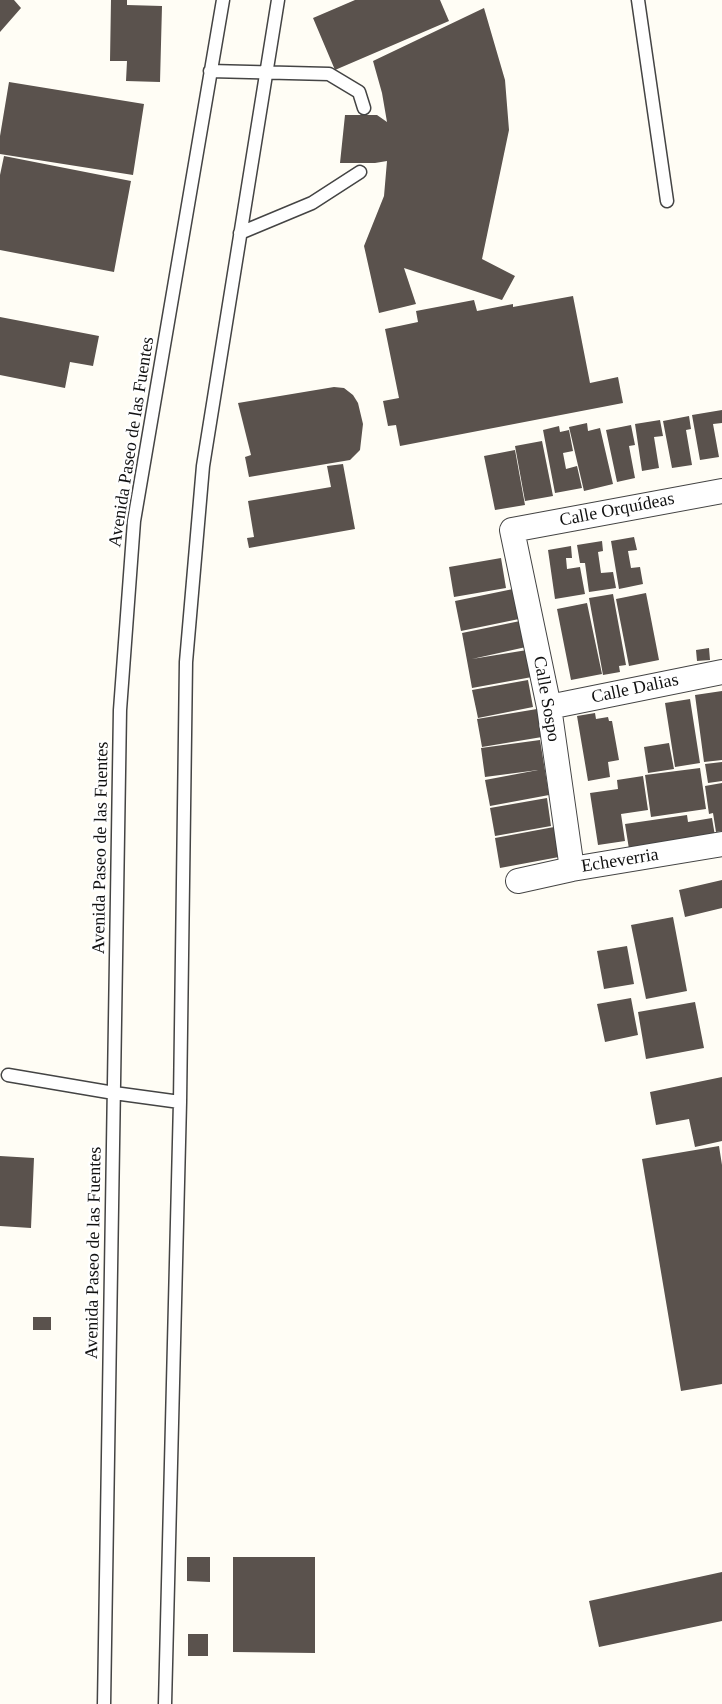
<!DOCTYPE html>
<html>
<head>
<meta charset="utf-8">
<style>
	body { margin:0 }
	canvas { display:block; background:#fffdf5 }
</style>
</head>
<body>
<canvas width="722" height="1704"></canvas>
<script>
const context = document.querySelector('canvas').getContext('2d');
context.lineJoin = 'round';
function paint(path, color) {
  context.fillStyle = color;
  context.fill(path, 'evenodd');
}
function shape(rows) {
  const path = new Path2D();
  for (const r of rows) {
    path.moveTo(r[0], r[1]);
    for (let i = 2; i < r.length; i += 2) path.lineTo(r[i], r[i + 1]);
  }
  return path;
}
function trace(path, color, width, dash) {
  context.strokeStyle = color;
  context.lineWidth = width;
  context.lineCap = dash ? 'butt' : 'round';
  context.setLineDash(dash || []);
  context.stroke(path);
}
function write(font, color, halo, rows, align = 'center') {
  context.font = font + ' "Times New Roman",serif';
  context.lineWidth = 5;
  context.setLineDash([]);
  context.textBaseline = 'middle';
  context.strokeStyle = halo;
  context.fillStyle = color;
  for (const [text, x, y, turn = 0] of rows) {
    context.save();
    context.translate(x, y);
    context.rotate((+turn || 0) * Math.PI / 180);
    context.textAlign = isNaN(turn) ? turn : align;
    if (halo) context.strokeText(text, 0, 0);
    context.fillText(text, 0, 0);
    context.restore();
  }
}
paint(shape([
	[0,0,14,0,21,8,0,32],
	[111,0,127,0,127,5,162,6,160,82,126,81,127,61,110,61],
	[355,0,440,0,449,21,335,70,313,18],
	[484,8,505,80,509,130,482,259,515,276,502,300,404,268,416,304,379,313,364,246,384,196,387,161,375,163,340,163,345,115,377,115,387,122,382,93,373,61],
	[9,82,144,104,133,175,0,154,0,136],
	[4,156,131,181,114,272,0,250,0,175],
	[573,296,590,383,618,377,623,403,400,446,396,425,388,426,383,401,399,398,385,329,418,322,416,311,474,300,477,311,513,304,513,307],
	[0,317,99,336,93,366,70,362,65,388,0,375],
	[334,387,344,388,353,395,358,403,363,424,360,450,350,460,249,477,245,457,251,455,238,403],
	[722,410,722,423,713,424,719,457,700,460,692,415],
	[689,416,691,429,686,430,692,465,672,468,663,421],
	[660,420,663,436,654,437,659,468,642,471,635,424],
	[587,423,588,431,600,428,613,484,584,491,569,427],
	[631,425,635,445,629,446,635,478,617,482,606,430],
	[559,426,560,432,569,430,573,451,563,453,566,469,577,466,582,488,555,493,543,430],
	[542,441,553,496,525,501,515,446],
	[515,450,525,505,495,510,484,456],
	[343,464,355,529,249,548,247,538,254,537,248,501,331,487,327,466],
	[634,537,637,550,628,551,631,568,640,567,643,584,619,589,611,541],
	[602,541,603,551,598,552,601,573,613,572,616,588,589,592,585,563,580,563,577,545],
	[571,546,572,558,566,558,567,569,580,567,585,594,555,599,548,550],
	[501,558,506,588,454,597,449,567],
	[513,589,519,619,461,631,455,601],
	[646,593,659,660,629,666,616,599],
	[613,594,626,665,619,666,620,672,603,675,589,598],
	[587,603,602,674,571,680,557,609],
	[520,621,526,647,472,659,527,650,532,677,472,688,462,633],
	[709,648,710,660,697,661,696,650],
	[528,680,533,707,478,718,472,690],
	[722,691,722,760,704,762,695,695],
	[690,699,700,763,675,767,665,703],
	[537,709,542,737,482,747,477,719],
	[595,713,596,719,608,717,609,721,612,721,619,760,608,762,610,777,588,781,577,716],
	[540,740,549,795,490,806,485,780,538,770,485,777,481,748],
	[669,743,674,769,648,773,644,747],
	[722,762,722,781,708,783,705,764],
	[700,768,706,809,651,817,645,775],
	[643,776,648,810,621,814,625,841,598,845,590,793,618,789,617,780],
	[722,783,722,831,716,832,713,813,709,814,705,786],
	[547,798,551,826,495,836,490,808],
	[687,815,688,822,712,818,715,836,629,849,625,824],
	[554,827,559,857,500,868,495,838],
	[722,880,722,908,685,917,679,890],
	[673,917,687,991,646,999,631,925],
	[627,946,634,984,604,989,597,951],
	[631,998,638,1035,605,1042,597,1004],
	[695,1002,704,1048,646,1059,638,1012],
	[722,1077,722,1141,695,1147,689,1119,656,1125,650,1092],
	[719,1146,722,1165,722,1384,681,1391,642,1159],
	[0,1156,34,1158,31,1228,0,1226],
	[33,1317,51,1317,51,1330,33,1330],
	[187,1557,210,1557,210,1582,187,1581],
	[233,1557,315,1557,315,1653,233,1652],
	[722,1572,722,1621,599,1647,589,1601],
	[188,1634,208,1634,208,1656,188,1656]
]), '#5a524d');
const lane = shape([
	[638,0,667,201],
	[210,71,329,74,359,92,364,108],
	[240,233,312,203,360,172],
	[8,1075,114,1093,180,1102],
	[104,1704,120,710,134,521,223,0],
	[165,1704,180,1102,186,662,203,466,278,0]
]);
const street = shape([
	[549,707,722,672],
	[572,869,549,707,512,530,722,491],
	[518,881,572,869,722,844]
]);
trace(lane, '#444', 15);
trace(street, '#444', 26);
trace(lane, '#fff', 12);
trace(street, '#fff', 24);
write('18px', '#111', '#fff', [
	["Avenida Paseo de las Fuentes",132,442,-81],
	["Calle Orquídeas",617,510,-11],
	["Calle Dalias",635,689,-12],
	["Calle Sospo",546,699,80],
	["Avenida Paseo de las Fuentes",101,848,-89],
	["Echeverria",620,861,-9],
	["Avenida Paseo de las Fuentes",94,1253,-89]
]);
</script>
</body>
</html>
